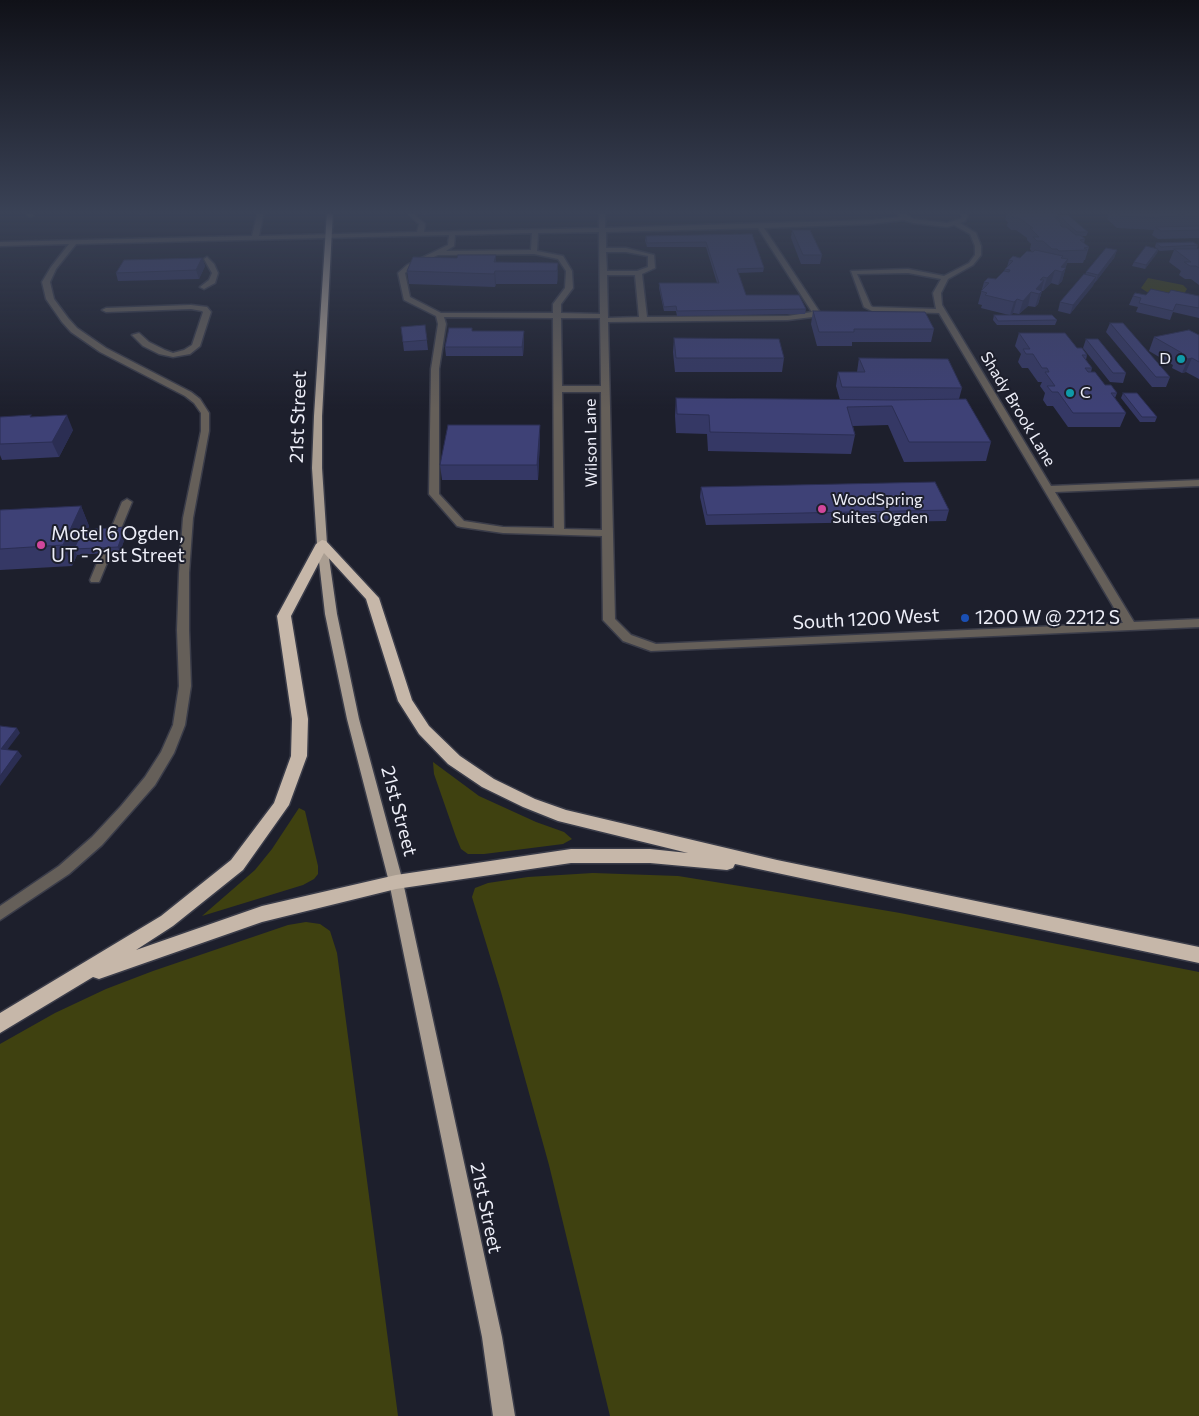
<!DOCTYPE html>
<html>
<head>
<meta charset="utf-8">
<style>
	body { margin:0 }
	canvas { display:block; background:#1d1f2c }
</style>
</head>
<body>
<canvas width="1199" height="1416"></canvas>
<script>
const context = document.querySelector('canvas').getContext('2d');
context.lineJoin = 'round';
function paint(path, color) {
  context.fillStyle = color;
  context.fill(path, 'evenodd');
}
function shape(rows) {
  const path = new Path2D();
  for (const r of rows) {
    path.moveTo(r[0], r[1]);
    for (let i = 2; i < r.length; i += 2) path.lineTo(r[i], r[i + 1]);
  }
  return path;
}
function trace(path, color, width, dash) {
  context.strokeStyle = color;
  context.lineWidth = width;
  context.lineCap = dash ? 'butt' : 'round';
  context.setLineDash(dash || []);
  context.stroke(path);
}
function write(font, color, halo, rows, align = 'center') {
  context.font = font + ' Commissioner,sans-serif';
  context.lineWidth = 4;
  context.setLineDash([]);
  context.textBaseline = 'middle';
  context.strokeStyle = halo;
  context.fillStyle = color;
  for (const [text, x, y, turn = 0] of rows) {
    context.save();
    context.translate(x, y);
    context.rotate((+turn || 0) * Math.PI / 180);
    context.textAlign = isNaN(turn) ? turn : align;
    if (halo) context.strokeText(text, 0, 0);
    context.fillText(text, 0, 0);
    context.restore();
  }
}
paint(shape([
	[1148,278,1183,285,1187,289,1181,299,1147,292,1141,288],
	[433,762,479,796,536,822,564,832,572,839,563,844,484,854,468,854,461,849,456,837,434,774],
	[299,808,305,811,318,866,318,874,314,879,303,885,202,916,255,870,272,849],
	[593,873,678,876,783,893,900,913,1199,972,1199,1416,610,1416,549,1165,501,992,472,897,475,888,488,883,528,877],
	[306,922,320,924,330,931,337,953,398,1416,0,1416,0,1044,55,1013,106,989,153,971,288,925]
]), '#3f4110');
const minor = shape([
	[24,211,30,211,34,216,29,217,24,211],
	[258,211,264,211,259,236,417,232,419,224,409,215,410,211,416,211,415,215,425,224,424,232,599,228,599,211,605,211,605,228,871,220,900,217,897,213,900,211,914,219,947,223,960,219,962,216,958,211,964,211,968,216,965,221,960,223,976,233,981,246,981,255,973,265,948,279,941,293,942,305,1051,486,1199,480,1199,486,1055,492,1134,622,1199,619,1199,627,651,651,623,641,603,620,602,536,503,533,461,527,457,526,429,494,431,369,438,324,436,316,404,300,398,273,407,265,448,245,449,235,76,244,56,269,50,282,54,299,68,318,77,328,106,348,191,392,200,399,209,413,209,431,193,518,189,573,189,630,191,686,185,725,174,753,155,785,102,845,69,874,0,920,0,906,59,866,92,837,121,806,145,777,161,752,173,725,179,686,177,630,179,573,183,518,201,431,201,413,194,403,185,396,100,352,71,332,62,322,46,299,42,282,51,267,69,244,0,246,0,242,252,236,258,211],
	[904,220,913,223,947,227,954,225,970,234,975,246,975,255,969,263,944,276,908,269,851,271,864,307,872,311,939,313,1123,623,656,644,631,635,615,619,608,322,788,320,820,316,821,314,764,228,871,224,904,220],
	[758,228,812,312,788,316,647,317,642,274,655,268,654,255,626,248,606,248,606,232,758,228],
	[599,232,600,314,561,313,561,304,573,288,572,271,563,256,537,251,538,233,599,232],
	[532,233,531,250,446,251,454,246,455,235,532,233],
	[606,252,626,252,648,256,648,267,637,271,607,271,606,252],
	[534,254,558,259,566,271,565,288,553,304,553,313,441,313,410,297,405,273,411,267,438,255,534,254],
	[908,273,941,279,933,293,936,309,873,307,871,306,857,274,908,273],
	[607,275,635,275,639,317,608,318,607,275],
	[444,317,553,318,554,528,503,527,464,521,439,494,439,369,446,324,444,317],
	[561,318,600,318,601,386,562,386,561,318],
	[562,392,601,392,602,530,564,529,562,392],
	[207,257,214,264,218,273,215,283,204,289,200,287,209,280,212,273,204,259,207,257],
	[191,305,207,307,211,312,200,346,190,354,173,357,159,354,143,346,132,335,139,333,149,342,165,350,173,353,184,350,192,345,203,312,202,311,191,309,106,312,102,310,106,308,191,305],
	[127,499,132,502,100,580,99,582,91,582,90,580,122,502,127,499]
]);
const major = shape([
	[327,211,333,211,322,416,322,468,327,544,337,614,359,719,403,882,502,1337,515,1416,493,1416,482,1337,389,882,347,719,325,614,317,544,312,468,314,416,327,211]
]);
const highway = shape([
	[322,540,326,541,379,598,412,700,429,726,460,756,494,779,535,799,566,810,777,860,1199,947,1199,963,735,864,733,868,727,870,650,863,571,863,396,889,262,922,99,979,93,977,0,1033,0,1013,161,916,231,860,274,803,291,756,292,719,277,616,316,544,322,540],
	[324,553,366,599,398,701,419,734,448,764,482,787,523,807,558,821,688,853,650,849,571,849,396,875,262,906,136,950,173,926,243,870,289,805,307,756,308,719,291,616,324,553]
]);
trace(minor, '#3a3c49', 3);
trace(major, '#3a3c49', 3);
trace(highway, '#3a3c49', 3);
paint(minor, '#655f59');
paint(major, '#aa9e92');
paint(highway, '#c6b7a9');
paint(shape([
	[139,211,195,211,194,213,140,215],
	[422,211,449,211,449,214,422,215],
	[1007,211,1048,211,1050,213,1058,215,1088,232,1086,236,1082,236,1085,239,1084,243,1089,247,1085,260,1084,260,1083,263,1067,263,1062,281,1058,285,1051,283,1043,291,1042,291,1038,304,1035,307,1028,306,1019,314,1013,313,1011,315,1057,320,1055,325,997,325,993,320,994,315,1009,315,981,308,982,305,978,304,984,282,996,279,1004,271,1005,269,1007,267,1009,260,1020,258,1032,252,1030,249,1031,244,1027,240,1027,238,1016,230,1011,230,1007,226,1008,222,1005,219],
	[1109,211,1199,211,1199,238,1158,239,1152,235,1154,230,1117,228,1107,219],
	[792,230,822,255,820,264,801,264,791,238],
	[752,234,764,268,763,272,738,273,746,295,806,309,805,314,677,316,676,311,664,311,659,288,659,283,717,283,706,247,647,247,645,240,646,236],
	[1156,243,1198,245,1197,249,1199,249,1199,285,1191,279,1185,279,1179,275,1181,271,1169,262,1174,250,1160,251,1158,250,1157,253,1145,269,1132,266,1134,262,1156,248,1155,247],
	[1117,250,1114,258,1070,314,1058,311,1060,302,1085,275,1086,272],
	[202,258,205,266,199,279,118,281,116,273],
	[496,262,558,263,558,275,557,284,496,284,495,287,409,284,407,271],
	[1169,293,1199,296,1199,318,1173,312,1170,320,1136,312,1138,307,1129,305,1133,296],
	[813,311,934,329,931,342,852,342,852,346,817,346,811,324],
	[1110,323,1170,377,1166,387,1152,387,1106,332],
	[425,325,428,350,404,351,401,327],
	[472,331,524,331,524,340,523,356,446,356,445,347],
	[1019,333,1077,348,1087,355,1086,360,1092,368,1091,372,1105,385,1117,393,1115,398,1126,413,1120,427,1068,427,1053,406,1047,406,1043,400,1045,393,1040,386,1042,382,1038,382,1028,368,1022,368,1018,362,1021,354,1015,346],
	[1199,335,1199,379,1186,372,1182,373,1172,368,1173,365,1149,351,1154,337],
	[674,338,784,358,782,372,675,372,673,352],
	[1086,339,1126,373,1123,383,1110,382,1083,348],
	[859,358,962,388,959,399,991,442,986,461,904,462,888,425,853,426,855,435,851,454,708,451,707,434,676,433,675,416,676,398,840,400,836,386,838,372,857,372],
	[1123,393,1157,417,1155,422,1140,422,1121,398],
	[0,417,32,417,73,430,59,457,2,460,0,455],
	[540,425,540,439,538,480,442,480,440,465],
	[701,487,949,510,946,521,706,525,700,497],
	[81,506,89,526,88,529,125,527,127,532,120,552,77,555,72,566,0,570,0,510]
]), '#353865');
paint(shape([
	[1158,249,1157,253,1145,269,1146,265],
	[1117,250,1114,258,1095,283,1098,275],
	[496,255,496,267,495,271,496,284,495,287,494,262],
	[202,258,205,266,199,279,196,270],
	[1068,259,1062,281,1058,285,1062,272,1061,267],
	[558,263,558,275,557,284,557,271],
	[1055,270,1051,283,1043,291,1047,278],
	[1043,277,1040,285,1044,280,1041,292,1042,291,1038,304,1035,307,1039,294,1035,293,1040,280],
	[1096,277,1093,286,1070,314,1073,305],
	[1031,292,1028,306,1019,314,1023,301],
	[1017,299,1013,313,1010,315,1014,302],
	[524,331,524,340,523,356,522,347],
	[1192,358,1186,372,1182,373,1188,359],
	[67,415,73,430,59,457,52,442],
	[540,425,540,439,538,480,537,465],
	[81,506,89,526,79,549,74,549,77,555,72,566,63,545],
	[125,527,127,532,120,552,118,547],
	[17,728,20,733,4,754,1,749],
	[18,751,22,756,0,786,0,776]
]), '#2b2e53');
const building = shape([
	[1012,211,1048,211,1050,213,1056,213,1060,217,1054,217,1063,225,1060,225,1062,227,1066,227,1076,235,1080,235,1085,239,1080,240,1089,247,1084,248,1087,250,1059,251,1057,249,1052,249,1043,241,1037,241,1033,237,1039,237,1030,228,1033,228,1019,218,1014,218,1010,214,1016,214,1012,211],
	[1115,211,1199,211,1199,216,1187,216,1184,214,1178,214,1180,216,1158,217,1159,218,1121,216,1115,211],
	[1058,215,1068,215,1088,232,1077,232,1058,215],
	[1199,226,1199,230,1161,231,1155,227,1199,226],
	[792,230,810,230,822,255,803,255,792,230],
	[752,234,764,268,737,269,746,295,799,295,806,309,677,311,676,306,664,307,659,283,719,283,706,242,647,243,646,236,752,234],
	[1193,242,1198,245,1161,247,1156,243,1193,242],
	[1146,246,1158,249,1146,265,1134,262,1146,246],
	[1106,248,1117,250,1098,275,1086,272,1106,248],
	[1174,249,1199,249,1199,268,1196,266,1190,266,1184,262,1191,262,1174,249],
	[1035,250,1063,256,1061,258,1068,259,1061,267,1066,268,1062,272,1055,270,1047,278,1043,277,1040,280,1044,280,1036,289,1042,291,1039,294,1031,292,1023,301,1017,299,1014,302,985,295,987,293,981,291,989,283,984,282,988,278,996,279,1004,271,1009,272,1010,270,1005,269,1013,261,1009,260,1013,256,1020,258,1027,251,1033,252,1035,250],
	[458,255,496,255,494,262,558,263,557,271,495,271,494,274,407,271,413,257,457,258,458,255],
	[202,258,196,270,116,273,124,260,202,258],
	[1084,274,1096,277,1073,305,1060,302,1084,274],
	[1151,289,1169,293,1171,290,1199,296,1199,308,1176,304,1173,311,1139,303,1141,298,1133,296,1135,293,1146,295,1151,289],
	[813,311,925,312,934,329,854,329,854,332,819,332,813,311],
	[994,315,1052,315,1057,320,998,321,994,315],
	[1110,323,1123,323,1170,377,1156,377,1110,323],
	[425,325,427,340,403,342,401,327,425,325],
	[449,328,472,328,472,331,524,331,522,347,445,347,449,328],
	[1189,330,1199,335,1199,362,1192,358,1188,359,1178,354,1182,353,1154,337,1189,330],
	[1019,333,1065,333,1077,348,1082,348,1087,355,1082,355,1092,368,1085,368,1088,372,1095,372,1105,385,1111,385,1117,393,1111,393,1126,413,1073,413,1058,392,1052,392,1047,386,1055,386,1045,372,1049,372,1047,368,1042,368,1033,354,1026,354,1023,349,1030,349,1019,333],
	[674,338,779,339,784,358,676,358,674,338],
	[1086,339,1098,339,1126,373,1113,373,1086,339],
	[859,358,948,359,962,388,842,387,838,372,865,372,859,358],
	[1123,393,1137,393,1157,417,1142,417,1123,393],
	[676,398,893,400,966,399,991,442,909,442,892,406,847,407,855,435,710,432,709,415,677,414,676,398],
	[31,415,30,417,67,415,52,442,0,444,0,417,31,415],
	[448,425,540,425,537,465,440,465,448,425],
	[935,482,949,510,707,515,701,487,935,482],
	[81,506,63,545,0,549,0,510,81,506],
	[125,527,118,547,74,549,83,530,125,527],
	[0,726,17,728,1,749,18,751,0,776,0,726]
]);
paint(building, '#3e4176');
trace(building, '#2b2e53', 1);
const sky = context.createLinearGradient(0, 0, 0, 409);
sky.addColorStop(0, '#101118');
sky.addColorStop(0.52, '#3a4256');
sky.addColorStop(1, '#3a425600');
context.fillStyle = sky;
context.fillRect(0, 0, 1199, 409);
for (const [x, y, r, color] of [
	[1181,359,5,"#0f9aa8"],
	[1070,393,5,"#0f9aa8"],
	[822,509,5,"#d1479c"],
	[41,545,5,"#d1479c"],
	[965,618,5,"#1a4fb4"]
]) {
  const dot = new Path2D();
  dot.arc(x, y, r, 0, 2 * Math.PI);
  context.fillStyle = color;
  context.fill(dot);
  trace(dot, '#1d1f2c', 2);
}
write('16px', '#edeef8', '#1d1f2c', [
	["D",1171,359,"right"],
	["C",1080,393],
	["WoodSpring",832,500],
	["Suites Ogden",832,518]
], 'left');
write('16px', '#edeef8', '#1d1f2c', [
	["Shady Brook Lane",1018,409,59],
	["Wilson Lane",591,443,-91]
]);
write('19px', '#edeef8', '#1d1f2c', [
	["21st Street",298,417,-88],
	["South 1200 West",866,619,-3],
	["21st Street",399,811,75],
	["21st Street",486,1208,78]
]);
write('19px', '#edeef8', '#1d1f2c', [
	["Motel 6 Ogden,",51,534],
	["UT - 21st Street",51,556],
	["1200 W @ 2212 S",975,618]
], 'left');
</script>
</body>
</html>
